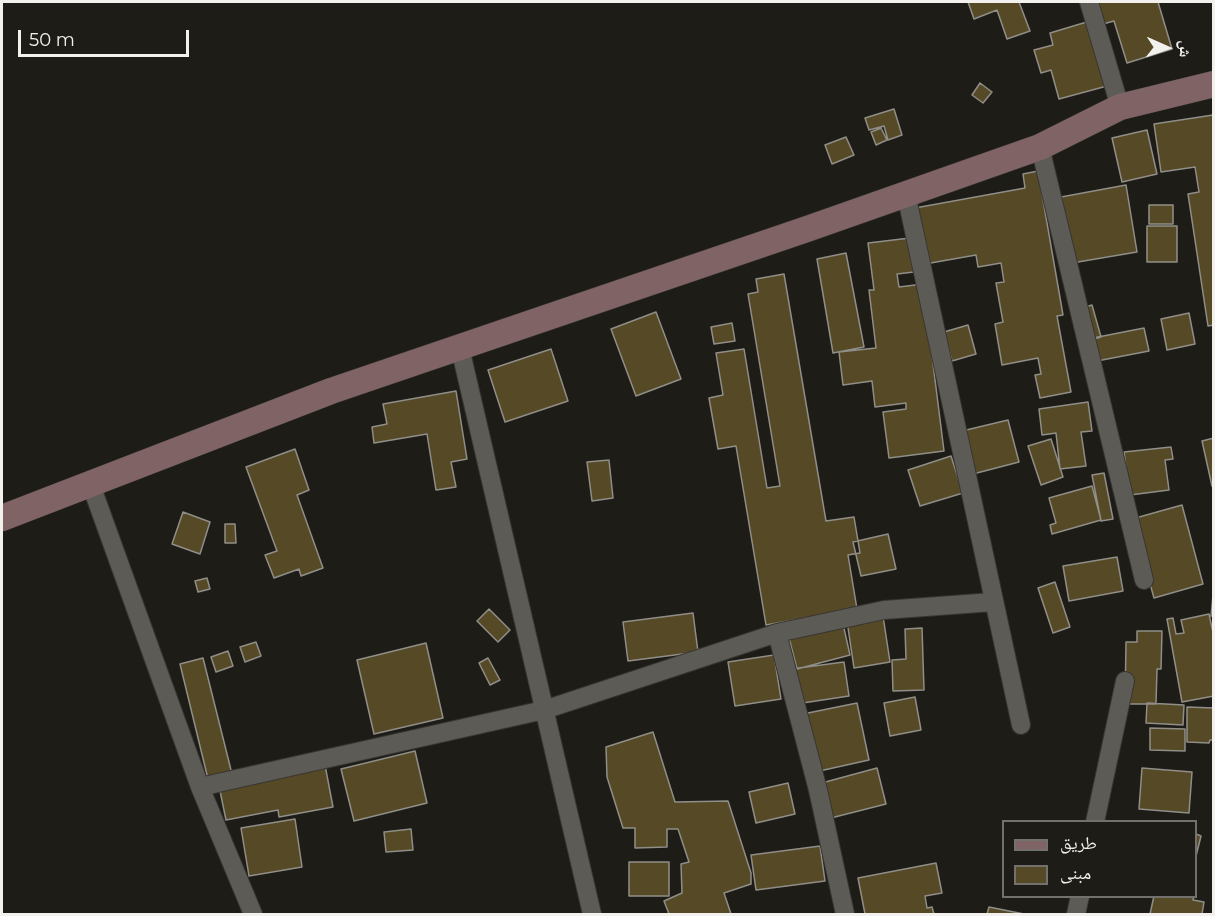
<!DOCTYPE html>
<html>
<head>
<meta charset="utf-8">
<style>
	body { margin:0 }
	#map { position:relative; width:1215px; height:916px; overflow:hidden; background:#1e1c17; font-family:Montserrat,"Noto Naskh Arabic",sans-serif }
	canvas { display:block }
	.frame { position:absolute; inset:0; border:3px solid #f2f1ee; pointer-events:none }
	.legend { position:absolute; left:1002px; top:820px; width:195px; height:78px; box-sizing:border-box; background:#1e1c17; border:2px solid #73716d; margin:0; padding:8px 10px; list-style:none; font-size:18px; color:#f2f1ee }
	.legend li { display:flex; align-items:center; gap:12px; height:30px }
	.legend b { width:30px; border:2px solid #73716d }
	.north { position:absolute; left:1137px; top:18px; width:60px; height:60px; -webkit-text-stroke:4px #1e1c17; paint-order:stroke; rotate:93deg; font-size:16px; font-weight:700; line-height:24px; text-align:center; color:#f2f1ee }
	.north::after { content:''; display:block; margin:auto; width:21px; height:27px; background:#f2f1ee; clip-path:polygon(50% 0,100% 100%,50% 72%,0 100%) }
	.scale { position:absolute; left:18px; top:30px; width:171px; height:27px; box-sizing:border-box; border:3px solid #f2f1ee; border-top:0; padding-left:8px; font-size:18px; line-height:21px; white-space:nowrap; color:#f2f1ee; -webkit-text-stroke:4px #1e1c17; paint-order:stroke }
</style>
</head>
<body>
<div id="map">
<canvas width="1215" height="916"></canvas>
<div class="frame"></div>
<ul class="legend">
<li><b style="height:8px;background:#7f6365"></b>طريق</li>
<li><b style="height:16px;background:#564926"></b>مبنى</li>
</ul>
<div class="north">ش</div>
<div class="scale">50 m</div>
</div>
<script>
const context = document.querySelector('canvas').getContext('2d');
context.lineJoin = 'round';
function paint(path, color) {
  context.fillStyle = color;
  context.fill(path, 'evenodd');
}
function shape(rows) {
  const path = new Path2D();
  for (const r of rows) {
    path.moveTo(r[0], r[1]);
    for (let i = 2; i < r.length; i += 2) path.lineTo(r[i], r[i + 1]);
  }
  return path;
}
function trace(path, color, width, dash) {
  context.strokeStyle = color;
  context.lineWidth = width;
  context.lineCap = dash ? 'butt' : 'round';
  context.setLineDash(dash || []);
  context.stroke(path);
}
const building = shape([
	[968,2,1019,2,1030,31,1007,39,997,10,974,19,968,2],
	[1097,2,1158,2,1172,49,1127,63,1114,21,1103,24,1097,2],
	[1090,21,1107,86,1059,99,1051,70,1041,73,1034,50,1053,45,1050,33,1090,21],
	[980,83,992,92,983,103,972,95,980,83],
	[894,109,902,135,888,140,884,126,869,130,865,118,894,109],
	[1213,115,1214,325,1208,326,1188,194,1199,192,1195,167,1161,172,1154,124,1213,115],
	[881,128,887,140,876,145,871,132,881,128],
	[1147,130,1157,174,1122,182,1112,138,1147,130],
	[846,137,854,155,832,164,825,145,846,137],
	[1038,171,1063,315,1057,316,1071,392,1040,398,1035,375,1041,374,1038,358,1002,365,995,324,1003,322,996,283,1004,282,1001,263,978,267,976,255,925,264,915,208,1025,188,1023,174,1038,171],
	[1126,185,1137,252,1072,263,1061,197,1126,185],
	[1149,205,1173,205,1173,224,1149,224,1149,205],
	[1147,226,1177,226,1177,262,1147,262,1147,226],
	[910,238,914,272,897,274,899,287,923,284,944,451,889,458,883,412,906,409,906,403,875,407,872,381,843,385,839,352,876,348,869,290,874,290,868,243,910,238],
	[846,253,864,347,833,353,817,259,846,253],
	[784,274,826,521,854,517,860,553,848,555,857,609,766,625,736,446,718,449,709,398,723,395,716,353,744,349,767,488,780,486,748,294,758,292,756,279,784,274],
	[1092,305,1101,337,1091,340,1082,308,1092,305],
	[656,312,681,379,636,396,611,329,656,312],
	[1189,313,1195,344,1167,350,1161,319,1189,313],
	[732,323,735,341,714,344,711,327,732,323],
	[968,325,976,354,952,361,944,332,968,325],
	[1144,328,1149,351,1097,361,1093,338,1144,328],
	[551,349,568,401,505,422,488,370,551,349],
	[456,391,467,459,451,462,456,487,436,490,427,434,374,443,372,427,387,424,383,404,456,391],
	[1088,402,1092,431,1081,432,1086,466,1060,469,1056,433,1042,435,1039,409,1088,402],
	[1008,420,1019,462,973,474,962,431,1008,420],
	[1214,438,1214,486,1212,486,1202,441,1214,438],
	[1051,439,1063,477,1041,485,1028,446,1051,439],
	[1171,447,1173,459,1165,460,1169,490,1130,495,1124,452,1171,447],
	[295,449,309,490,297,495,323,568,301,576,299,569,274,578,265,555,277,551,246,467,295,449],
	[951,456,963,493,920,506,908,470,951,456],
	[609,460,613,498,592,501,587,462,609,460],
	[1104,473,1113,519,1101,521,1092,475,1104,473],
	[1092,486,1101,520,1052,534,1050,525,1056,523,1049,498,1092,486],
	[1182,505,1203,584,1154,598,1132,519,1182,505],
	[183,512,210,522,200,554,172,544,183,512],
	[225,524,235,524,236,543,225,543,225,524],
	[888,534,896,569,861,576,853,542,888,534],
	[1117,557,1123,591,1069,601,1063,566,1117,557],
	[207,578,210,589,198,592,195,581,207,578],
	[1055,582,1070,627,1053,633,1038,588,1055,582],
	[1214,585,1214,616,1211,616,1214,585],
	[489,609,510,630,498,642,477,621,489,609],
	[693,613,698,652,628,661,623,622,693,613],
	[1209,614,1214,637,1214,696,1182,702,1167,619,1173,618,1176,634,1184,633,1181,620,1209,614],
	[883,616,890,662,854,668,847,621,883,616],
	[843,624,850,655,797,669,789,638,843,624],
	[922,628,924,690,893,691,892,660,906,659,905,629,922,628],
	[1137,631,1162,631,1161,669,1157,669,1156,704,1125,704,1126,642,1137,642,1137,631],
	[256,642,261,656,245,662,240,647,256,642],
	[426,643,443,718,374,734,357,660,426,643],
	[228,651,233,666,216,672,211,657,228,651],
	[774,655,781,699,735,706,728,662,774,655],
	[203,658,232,774,208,779,180,664,203,658],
	[488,658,500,680,490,685,479,663,488,658],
	[844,662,849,696,796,704,791,669,844,662],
	[915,697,921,730,890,736,884,703,915,697],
	[857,703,869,760,815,772,803,714,857,703],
	[1147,703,1184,705,1183,725,1146,723,1147,703],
	[1187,707,1214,708,1214,740,1210,740,1209,743,1187,742,1187,707],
	[1150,728,1185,729,1185,751,1150,750,1150,728],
	[653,732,675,802,728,801,751,873,751,884,724,893,731,914,669,914,664,901,682,893,681,864,689,862,678,829,667,829,667,847,635,848,635,828,623,828,607,777,606,747,653,732],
	[415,751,427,803,354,821,341,769,415,751],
	[325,765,333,807,279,817,278,810,226,820,219,786,325,765],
	[877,768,886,804,827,819,818,784,877,768],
	[1142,768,1192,772,1189,813,1139,809,1142,768],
	[788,783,795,814,756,823,749,792,788,783],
	[295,819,302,867,249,876,241,828,295,819],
	[411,829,413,850,386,852,384,832,411,829],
	[1196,834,1201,836,1196,856,1196,834],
	[820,846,825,881,756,890,751,855,820,846],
	[629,862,669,862,669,896,629,896,629,862],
	[936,863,942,893,925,896,927,908,932,907,934,914,865,914,858,878,936,863],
	[1154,896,1194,896,1193,900,1204,902,1202,914,1150,914,1154,896],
	[989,907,1024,914,987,914,989,907]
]);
paint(building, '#564926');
trace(building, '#908e88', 1.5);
const minor = shape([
	[1089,2,1120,107],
	[1040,147,1144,580],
	[906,194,1021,725],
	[460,348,592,914],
	[91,485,200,787,253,914],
	[777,633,818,790,845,914],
	[200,787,544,710,777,633,884,610,993,602],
	[1095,822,1125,681],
	[1076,914,1080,896]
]);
const secondary = shape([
	[2,518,331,391,807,229,1040,147,1120,107,1214,84]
]);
trace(minor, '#373633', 20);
trace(secondary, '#373633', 27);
trace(minor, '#5d5b56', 18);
trace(secondary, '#7f6365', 26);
</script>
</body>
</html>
